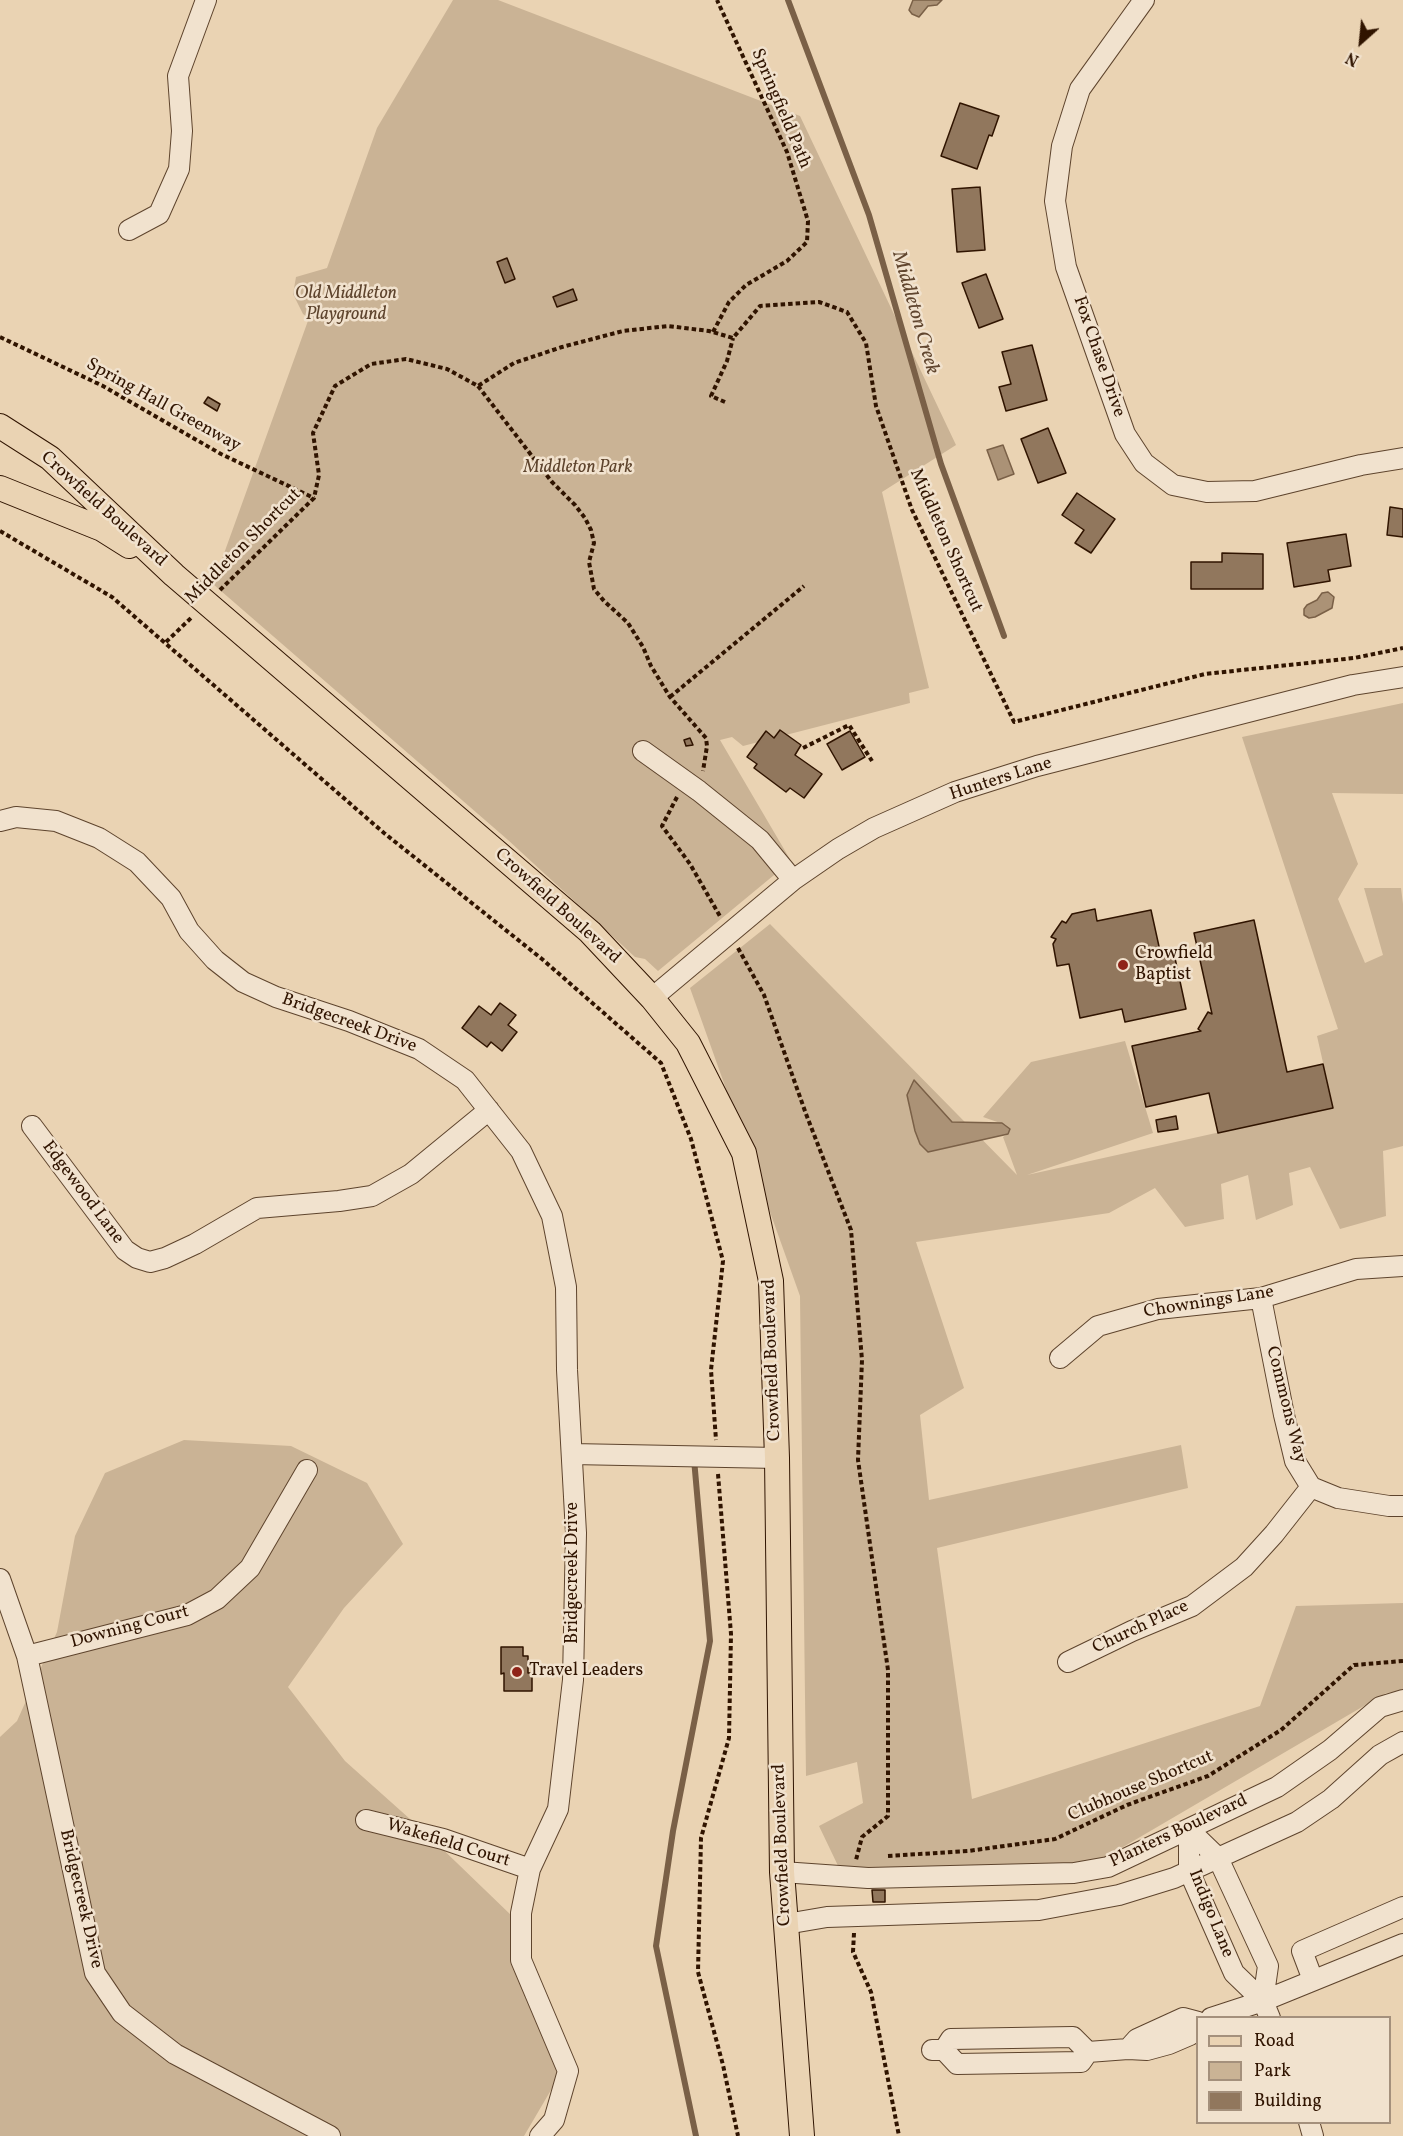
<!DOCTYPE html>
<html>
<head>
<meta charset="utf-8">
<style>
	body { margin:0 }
	#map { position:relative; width:1403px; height:2136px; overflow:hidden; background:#ead3b3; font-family:Vollkorn,serif }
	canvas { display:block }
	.legend { position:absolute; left:1196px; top:2016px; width:195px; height:108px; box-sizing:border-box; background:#f1e2ce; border:2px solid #a4907c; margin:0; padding:8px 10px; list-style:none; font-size:18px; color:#301400 }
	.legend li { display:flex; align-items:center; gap:12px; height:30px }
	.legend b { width:30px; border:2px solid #a4907c }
	.north { position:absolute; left:1331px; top:12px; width:60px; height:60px; -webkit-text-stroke:4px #f1e2ce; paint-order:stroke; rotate:207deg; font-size:16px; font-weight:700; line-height:24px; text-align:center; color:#301400 }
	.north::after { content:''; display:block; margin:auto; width:21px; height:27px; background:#301400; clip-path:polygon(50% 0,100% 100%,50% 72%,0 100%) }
</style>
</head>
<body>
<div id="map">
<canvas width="1403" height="2136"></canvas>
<ul class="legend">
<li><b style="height:8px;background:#ead3b3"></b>Road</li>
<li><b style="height:16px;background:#cab395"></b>Park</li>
<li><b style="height:16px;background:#91775d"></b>Building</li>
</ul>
<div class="north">N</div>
</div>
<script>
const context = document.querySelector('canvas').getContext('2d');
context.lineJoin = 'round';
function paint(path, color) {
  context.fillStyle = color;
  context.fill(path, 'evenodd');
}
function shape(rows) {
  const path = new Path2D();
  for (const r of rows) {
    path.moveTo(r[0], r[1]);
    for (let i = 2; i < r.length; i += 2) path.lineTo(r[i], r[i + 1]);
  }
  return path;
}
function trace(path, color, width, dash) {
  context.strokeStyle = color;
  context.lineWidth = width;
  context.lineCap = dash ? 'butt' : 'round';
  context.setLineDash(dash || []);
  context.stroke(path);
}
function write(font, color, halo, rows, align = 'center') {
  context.font = font + ' Vollkorn,serif';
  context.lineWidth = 5;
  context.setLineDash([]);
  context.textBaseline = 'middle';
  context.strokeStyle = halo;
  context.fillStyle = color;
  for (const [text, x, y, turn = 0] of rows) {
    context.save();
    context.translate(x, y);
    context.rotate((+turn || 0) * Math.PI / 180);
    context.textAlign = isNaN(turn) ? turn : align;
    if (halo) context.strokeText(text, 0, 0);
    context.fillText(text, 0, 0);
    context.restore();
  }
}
paint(shape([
	[453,0,498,0,800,116,956,445,882,492,929,688,909,693,910,703,743,746,732,737,720,740,791,861,658,971,645,959,635,957,508,840,213,584,309,318,303,314,293,294,296,277,327,268,377,128],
	[1403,703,1403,794,1332,793,1358,864,1338,899,1365,963,1383,955,1364,888,1401,888,1403,904,1403,1146,1383,1151,1386,1216,1340,1229,1310,1167,1289,1173,1293,1205,1256,1220,1248,1175,1221,1184,1224,1219,1185,1227,1155,1188,1109,1213,916,1242,964,1388,920,1415,929,1500,1181,1445,1188,1488,937,1548,972,1799,1260,1706,1296,1606,1403,1603,1403,1691,1386,1693,1094,1864,841,1872,819,1826,863,1803,857,1762,806,1776,800,1296,690,988,770,924,1017,1175,1003,1137,1008,1134,1006,1125,983,1117,1031,1062,1125,1041,1153,1133,1027,1175,1333,1107,1317,1036,1338,1029,1242,737],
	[184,1440,291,1446,367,1483,403,1544,344,1608,288,1687,345,1761,429,1836,512,1916,561,2073,524,2136,0,2136,0,1737,17,1721,57,1632,75,1536,105,1473]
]), '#cab395');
const water = shape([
	[913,0,942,0,937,5,928,6,919,17,912,14,909,10,913,0],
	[1003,445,1014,474,998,480,987,450,1003,445],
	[1328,592,1334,597,1332,608,1315,617,1309,618,1304,615,1304,609,1307,605,1317,600,1322,593,1328,592],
	[914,1080,952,1122,1002,1123,1010,1129,1008,1134,928,1152,920,1144,915,1131,907,1095,914,1080]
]);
paint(water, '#ab9276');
trace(water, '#7a6047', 1.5);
trace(shape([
	[788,0,869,215,941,464,1004,636],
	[694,1459,710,1641,673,1831,656,1946,696,2136]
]), '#7a6047', 6);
const building = shape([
	[960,103,999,116,992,136,989,135,977,169,941,156,960,103],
	[980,187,985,250,957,252,952,189,980,187],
	[507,258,515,279,505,283,497,262,507,258],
	[986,274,1003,319,979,328,962,283,986,274],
	[573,289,577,300,557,307,553,297,573,289],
	[1032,345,1047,400,1006,411,999,387,1011,384,1002,352,1032,345],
	[208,397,220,404,217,411,204,403,208,397],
	[1048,428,1066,473,1038,483,1021,439,1048,428],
	[1077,493,1115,519,1091,553,1075,543,1084,530,1062,515,1077,493],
	[1390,507,1403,509,1403,537,1387,535,1390,507],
	[1346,534,1351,566,1328,570,1330,581,1294,587,1287,543,1346,534],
	[1222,553,1263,554,1263,589,1191,589,1191,562,1222,562,1222,553],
	[780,730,801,745,795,755,822,774,804,798,790,788,786,792,754,768,757,764,747,757,766,731,774,738,780,730],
	[850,731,865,757,842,770,827,744,850,731],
	[690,738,693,745,686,746,684,740,690,738],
	[1095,909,1097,921,1151,910,1160,951,1173,949,1186,1009,1125,1022,1122,1009,1080,1018,1069,964,1057,966,1053,944,1056,939,1051,937,1062,921,1066,923,1072,914,1095,909],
	[1254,920,1287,1072,1323,1064,1333,1108,1218,1133,1209,1093,1146,1107,1132,1046,1201,1031,1198,1029,1208,1012,1212,1014,1194,933,1254,920],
	[500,1003,516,1015,508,1025,517,1032,502,1051,491,1042,487,1047,462,1028,479,1006,491,1015,500,1003],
	[1176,1116,1178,1129,1158,1132,1156,1120,1176,1116],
	[501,1647,523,1647,523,1656,528,1656,528,1673,532,1673,532,1691,504,1691,504,1673,501,1674,501,1647],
	[872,1890,885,1890,885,1902,873,1902,872,1890]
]);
paint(building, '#91775d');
trace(building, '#301400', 1.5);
const minor = shape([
	[1144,0,1080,89,1062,146,1055,201,1066,267,1125,434,1144,463,1173,485,1207,492,1255,491,1361,465,1403,458],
	[129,230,159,214,179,169,182,131,178,76,206,0],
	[643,751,699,791,760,840,793,880],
	[0,821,16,817,56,821,99,838,137,862,171,898,189,931,215,960,243,982,276,997,349,1021,419,1049,465,1080,521,1151,552,1216,566,1287,567,1370,576,1533,573,1680,558,1809,530,1869,521,1913,521,1960,568,2071,554,2120,540,2136],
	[652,998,793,880,838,849,874,828,955,792,1037,766,1353,685,1403,677],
	[32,1126,125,1250,137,1258,150,1262,165,1258,195,1244,257,1208,339,1201,372,1196,411,1174,489,1110],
	[1261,1298,1284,1415,1295,1461,1311,1487,1338,1498,1389,1506,1403,1506],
	[1060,1358,1098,1326,1158,1309,1261,1298,1356,1269,1403,1266],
	[572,1454,777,1458],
	[0,1579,27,1656,95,1973,122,2013,175,2054,330,2136],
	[27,1656,187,1615,217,1599,250,1568,307,1470],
	[1068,1662,1132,1631,1192,1606,1244,1567,1274,1534,1311,1487],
	[366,1820,443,1839,530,1869],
	[782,1872,868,1878,1074,1873,1108,1867,1277,1787,1330,1750,1380,1707,1403,1700],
	[786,1924,827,1917,1039,1910,1119,1895,1174,1878,1297,1822,1331,1799,1380,1755,1403,1742],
	[1313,1980,1302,1951,1403,1907],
	[1263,2001,1268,1966,1218,1858,1189,1830,1189,1871,1234,1973,1263,2001,1270,2018],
	[1211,2018,1263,2001,1403,1944],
	[1128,2049,1137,2039,1183,2018,1198,2022],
	[932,2050,944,2050,957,2064,1081,2062,1088,2052],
	[944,2050,951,2039,1073,2037,1088,2052,1128,2049,1147,2050,1169,2044,1190,2035,1195,2022],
	[1309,2122,1313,2136]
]);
const major = shape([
	[0,426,50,458,174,575,590,932,652,998,688,1043,744,1153,771,1281,777,1458,782,1872,802,2136],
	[0,488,102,529,129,546]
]);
trace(minor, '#5e442d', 22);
trace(major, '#301400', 26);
trace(shape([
	[713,332,729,302,746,285,787,261,807,242,808,221,787,152,717,0],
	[0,337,103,386,221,454,314,498],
	[478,386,552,482,575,505,585,518,591,530,594,543,589,562,594,589,604,601,628,623,643,647,651,666,670,697,706,738,707,746,703,771],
	[725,402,711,396,727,361,733,338],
	[0,531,112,597,384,833,542,959,661,1063,691,1139,723,1261,711,1370,716,1440],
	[220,590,314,498,319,475,313,433,335,386,371,364,406,359,447,369,478,386,514,363,562,347,623,331,668,326,709,331,733,338,760,306,819,302,847,312,866,343,876,406,912,510,1014,722,1205,674,1354,658,1403,648],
	[166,642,191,618],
	[670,697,804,586],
	[803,748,849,725,872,761],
	[677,797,662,826,690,864,721,918],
	[738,948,764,995,806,1114,851,1230,862,1360,858,1460,888,1670,888,1816,862,1837,856,1860],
	[718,1474,731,1634,729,1738,701,1838,698,1972,723,2065,738,2136],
	[888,1856,968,1851,1055,1839,1127,1805,1208,1776,1281,1730,1354,1665,1403,1661],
	[854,1933,853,1952,871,1992,899,2136]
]), '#301400', 4, [4.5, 3]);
trace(minor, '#f1e2ce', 20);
trace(major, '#ead3b3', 24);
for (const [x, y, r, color] of [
	[1123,965,6,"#8f2418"],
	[517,1672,6,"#8f2418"]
]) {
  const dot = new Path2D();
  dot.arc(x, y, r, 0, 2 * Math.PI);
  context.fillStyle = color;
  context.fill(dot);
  trace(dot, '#f1e2ce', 2);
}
write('18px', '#301400', '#f1e2ce', [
	["Springfield Path",780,109,67],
	["Fox Chase Drive",1098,357,71],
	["Spring Hall Greenway",163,406,29],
	["Crowfield Boulevard",103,510,42],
	["Middleton Shortcut",945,541,66],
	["Middleton Shortcut",244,547,-45],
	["Hunters Lane",1001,780,-18],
	["Crowfield Boulevard",557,907,42],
	["Bridgecreek Drive",349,1024,20],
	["Edgewood Lane",82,1193,53],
	["Chownings Lane",1209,1303,-9],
	["Crowfield Boulevard",773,1360,-92],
	["Commons Way",1285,1405,76],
	["Bridgecreek Drive",574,1573,-90],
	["Downing Court",130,1628,-15],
	["Church Place",1141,1628,-25],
	["Clubhouse Shortcut",1141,1787,-23],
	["Planters Boulevard",1179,1832,-25],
	["Wakefield Court",448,1844,17],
	["Crowfield Boulevard",783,1845,-92],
	["Bridgecreek Drive",80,1899,77],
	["Indigo Lane",1210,1914,68]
]);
write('italic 18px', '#5e442d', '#f1e2ce', [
	["Old Middleton",346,295],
	["Playground",346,316],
	["Middleton Park",578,469]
]);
write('18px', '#301400', '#f1e2ce', [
	["Crowfield",1135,955],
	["Baptist",1135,976],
	["Travel Leaders",529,1672]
], 'left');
write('italic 20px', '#61462f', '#f1e2ce', [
	["Middleton Creek",914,313,74]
]);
</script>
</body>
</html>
